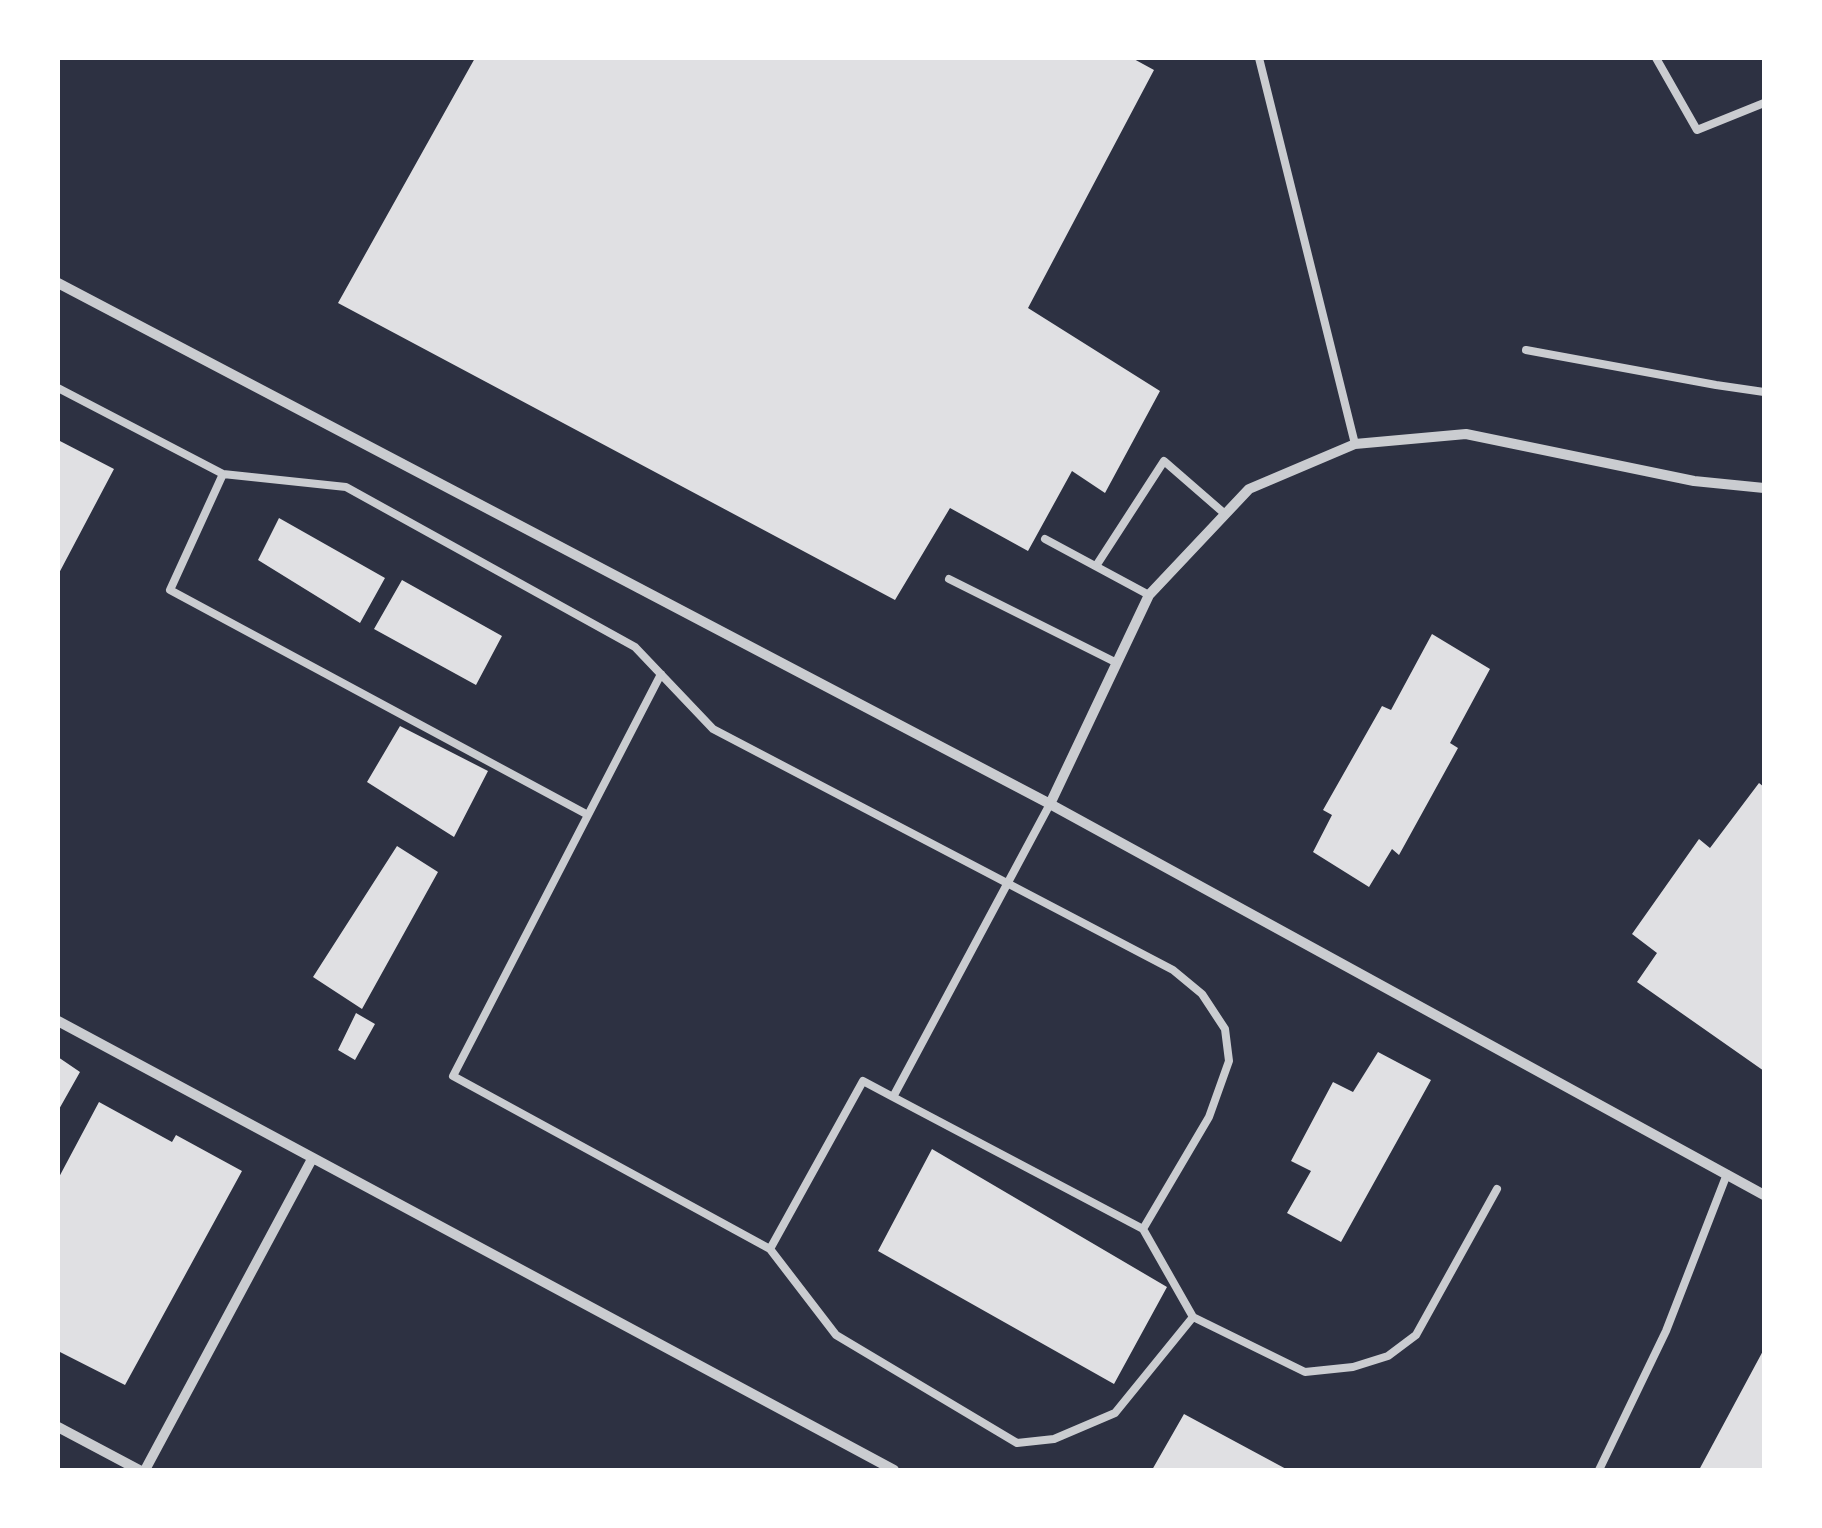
<!DOCTYPE html>
<html>
<head>
<meta charset="utf-8">
<style>
	body { margin:0 }
	#map { position:relative; width:1822px; height:1528px; overflow:hidden; background:#2d3142; font-family:"Fira Sans",sans-serif }
	canvas { display:block }
	.frame { position:absolute; inset:0; border:60px solid #fff; pointer-events:none }
</style>
</head>
<body>
<div id="map">
<canvas width="1822" height="1528"></canvas>
<div class="frame"></div>
</div>
<script>
const context = document.querySelector('canvas').getContext('2d');
context.lineJoin = 'round';
function paint(path, color) {
  context.fillStyle = color;
  context.fill(path, 'evenodd');
}
function shape(rows) {
  const path = new Path2D();
  for (const r of rows) {
    path.moveTo(r[0], r[1]);
    for (let i = 2; i < r.length; i += 2) path.lineTo(r[i], r[i + 1]);
  }
  return path;
}
function trace(path, color, width, dash) {
  context.strokeStyle = color;
  context.lineWidth = width;
  context.lineCap = dash ? 'butt' : 'round';
  context.setLineDash(dash || []);
  context.stroke(path);
}
paint(shape([
	[475,58,1132,58,1154,70,1028,308,1160,391,1105,493,1072,471,1028,551,950,508,895,600,338,303],
	[58,440,114,469,58,575],
	[279,518,385,578,360,623,258,560],
	[402,580,502,636,476,685,374,629],
	[1432,634,1490,669,1450,743,1458,748,1399,855,1392,849,1369,887,1313,852,1332,815,1323,810,1382,706,1391,710],
	[400,726,488,771,454,837,367,782],
	[1759,783,1764,787,1764,1071,1637,982,1657,953,1632,934,1699,839,1710,848],
	[397,846,438,872,362,1009,313,977],
	[356,1013,375,1024,355,1060,338,1050],
	[1378,1052,1431,1080,1341,1242,1287,1213,1311,1171,1291,1161,1333,1082,1353,1092],
	[58,1057,80,1072,58,1111],
	[99,1102,172,1142,176,1135,242,1171,125,1385,58,1351,58,1179],
	[932,1149,1167,1287,1114,1384,878,1251],
	[1764,1349,1764,1470,1699,1470],
	[1184,1414,1288,1470,1152,1470]
]), '#e0e0e3');
trace(shape([
	[1259,58,1355,444],
	[1656,58,1697,130,1764,103],
	[1526,350,1716,385,1764,392],
	[58,388,223,474,346,487,635,647,713,729,1173,970,1202,994,1225,1029,1229,1061,1209,1117,1143,1229],
	[223,474,170,590,588,815],
	[1045,539,1149,595],
	[1096,566,1164,461,1225,514],
	[949,579,1117,663],
	[661,674,453,1076,770,1249,863,1081,893,1097],
	[1050,804,893,1097,1143,1229,1193,1317,1305,1372,1353,1367,1388,1356,1416,1335,1497,1189],
	[770,1249,836,1335,1017,1443,1054,1439,1115,1413,1193,1317],
	[1599,1470,1666,1331,1727,1174]
]), '#caccd0', 8);
trace(shape([
	[58,283,1050,804,1764,1195],
	[1050,804,1149,595,1249,489,1355,444,1466,434,1694,481,1764,488],
	[58,1021,894,1470],
	[58,1427,139,1470],
	[145,1470,312,1159]
]), '#caccd0', 10);
</script>
</body>
</html>
